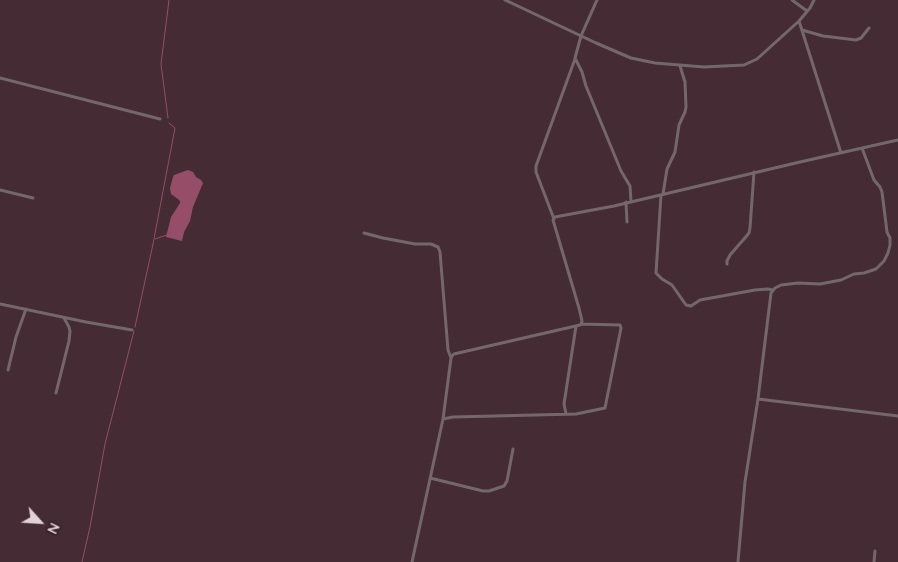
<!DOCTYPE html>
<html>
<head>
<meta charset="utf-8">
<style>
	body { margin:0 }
	#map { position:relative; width:898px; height:562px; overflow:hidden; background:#452c34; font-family:Quicksand,sans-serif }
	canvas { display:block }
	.north { position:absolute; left:15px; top:497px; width:50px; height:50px; -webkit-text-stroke:4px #3a222a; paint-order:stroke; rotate:116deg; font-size:14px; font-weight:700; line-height:20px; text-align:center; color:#e2d1d6 }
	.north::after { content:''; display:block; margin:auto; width:18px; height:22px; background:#e2d1d6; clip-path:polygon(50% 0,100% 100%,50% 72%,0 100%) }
</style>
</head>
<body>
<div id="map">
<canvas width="898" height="562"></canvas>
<div class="north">N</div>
</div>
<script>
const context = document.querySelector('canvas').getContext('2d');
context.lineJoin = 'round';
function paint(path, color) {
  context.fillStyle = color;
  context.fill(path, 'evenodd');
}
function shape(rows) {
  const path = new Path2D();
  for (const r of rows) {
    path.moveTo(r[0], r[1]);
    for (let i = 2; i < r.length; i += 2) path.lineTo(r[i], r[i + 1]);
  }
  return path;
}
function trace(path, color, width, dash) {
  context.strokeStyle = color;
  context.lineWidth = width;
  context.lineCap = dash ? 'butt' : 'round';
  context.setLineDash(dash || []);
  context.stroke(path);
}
paint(shape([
	[188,170,193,172,196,177,201,180,203,183,193,207,190,221,184,232,182,241,166,237,171,217,180,203,180,201,178,199,171,194,170,188,173,177,174,175]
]), '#964d68');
trace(shape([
	[168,118,161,64,169,0],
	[155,239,167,235],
	[135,327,153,244,175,128,169,123],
	[82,562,87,540,90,527,105,444,134,331]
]), '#964d68', 1);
trace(shape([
	[505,0,596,43,631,58,655,63,704,67,744,65,757,59,799,21,810,8,814,0],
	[597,0,581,36,575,58,582,72,586,86,621,171,630,186,631,201],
	[792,0,807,11],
	[799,21,841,153],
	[802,30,823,36,856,40,861,38,869,28],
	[0,78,160,119],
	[0,190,33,198],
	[663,194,667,169,675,152,679,125,685,112,686,107,685,82,680,66],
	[661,195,656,273,662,279,672,285,686,305,691,306,700,300,755,290,768,289,773,290],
	[626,202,627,222],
	[554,219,536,172,536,166,575,59],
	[364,233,383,238,415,244,431,244,438,247,440,252,448,350,451,358],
	[727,264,727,261,730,255,744,239,749,233,750,228,754,172],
	[0,304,86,322,132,330],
	[8,370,16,337,26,309],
	[56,393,69,341,70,331,69,327,64,318],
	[758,399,898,416],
	[566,414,564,404,576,326],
	[443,419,453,417,576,414,605,408,621,328,620,325,581,324],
	[430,478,483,491,489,491,504,486,507,481,513,449],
	[412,562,443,419,451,358,452,356,454,354,580,325,581,324,582,321,579,308,553,220,555,217,614,206,800,162,898,140],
	[738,562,745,482,758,399,771,293,775,288,781,285,798,283,820,284,841,280,854,274,864,273,876,269,884,261,888,253,890,245,890,238,887,232,882,192,880,187,874,180,862,148],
	[874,562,875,551]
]), '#74676b', 3);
</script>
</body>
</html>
